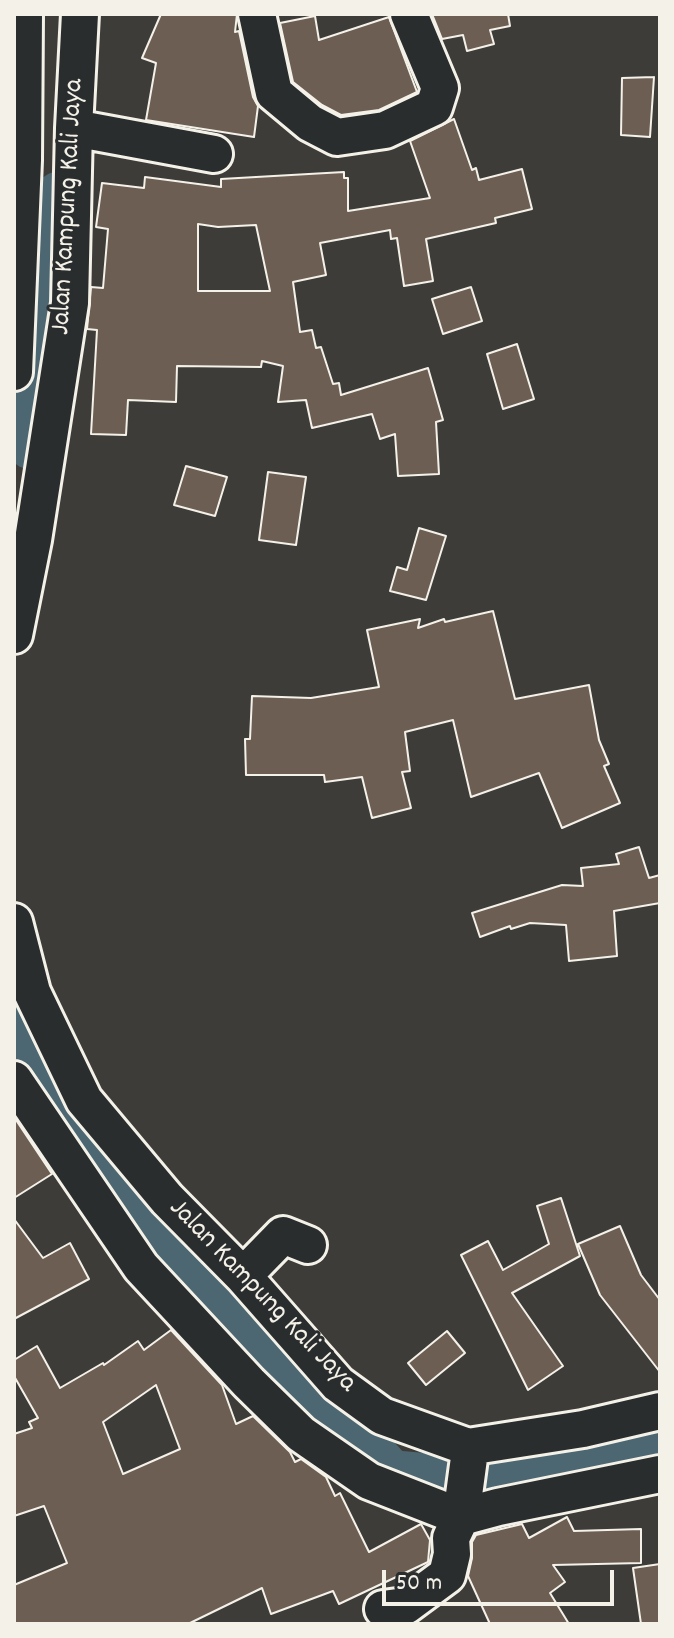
<!DOCTYPE html>
<html>
<head>
<meta charset="utf-8">
<style>
	body { margin:0 }
	#map { position:relative; width:674px; height:1638px; overflow:hidden; background:#3e3c39; font-family:Dekko,sans-serif }
	canvas { display:block }
	.frame { position:absolute; inset:0; border:16px solid #f4f1e8; pointer-events:none }
	.scale { position:absolute; left:382px; top:1570px; width:232px; height:36px; box-sizing:border-box; border:4px solid #f4f1e8; border-top:0; padding-left:10px; font-size:24px; line-height:28px; white-space:nowrap; color:#f4f1e8; -webkit-text-stroke:6px #2a2d2e; paint-order:stroke }
</style>
</head>
<body>
<div id="map">
<canvas width="674" height="1638"></canvas>
<div class="frame"></div>
<div class="scale">50 m</div>
</div>
<script>
const context = document.querySelector('canvas').getContext('2d');
context.lineJoin = 'round';
function shape(rows) {
  const path = new Path2D();
  for (const r of rows) {
    path.moveTo(r[0], r[1]);
    for (let i = 2; i < r.length; i += 2) path.lineTo(r[i], r[i + 1]);
  }
  return path;
}
function trace(path, color, width, dash) {
  context.strokeStyle = color;
  context.lineWidth = width;
  context.lineCap = dash ? 'butt' : 'round';
  context.setLineDash(dash || []);
  context.stroke(path);
}
function paint(path, color) {
  context.fillStyle = color;
  context.fill(path, 'evenodd');
}
function write(font, color, halo, rows, align = 'center') {
  context.font = font + ' Dekko,sans-serif';
  context.lineWidth = 6;
  context.setLineDash([]);
  context.textBaseline = 'middle';
  context.strokeStyle = halo;
  context.fillStyle = color;
  for (const [text, x, y, turn = 0] of rows) {
    context.save();
    context.translate(x, y);
    context.rotate((+turn || 0) * Math.PI / 180);
    context.textAlign = isNaN(turn) ? turn : align;
    if (halo) context.strokeText(text, 0, 0);
    context.fillText(text, 0, 0);
    context.restore();
  }
}
trace(shape([
	[33,442,61,199],
	[14,1011,166,1232,389,1478,490,1487,660,1445]
]), '#4c6771', 56);
const building = shape([
	[161,14,237,14,235,32,239,31,253,97,258,106,254,137,146,120,156,63,142,58,161,14],
	[432,14,508,14,510,26,490,30,494,44,467,51,463,35,442,39,432,14],
	[315,16,319,40,389,17,417,92,379,110,341,115,322,105,293,82,280,23,315,16],
	[654,77,650,137,621,135,622,78,654,77],
	[454,119,472,170,476,168,479,180,522,169,532,209,495,218,496,223,426,239,433,281,404,286,397,238,391,239,390,230,320,243,326,275,293,282,300,332,312,330,316,348,321,347,333,384,339,383,341,395,428,368,443,420,436,422,439,474,398,476,395,434,380,439,372,414,312,428,306,400,278,402,283,366,262,361,261,367,177,366,176,402,128,400,126,435,91,434,97,330,87,329,91,287,103,288,108,229,96,227,102,183,144,188,145,177,221,187,221,179,344,172,344,178,348,178,348,211,430,198,410,141,454,119],
	[198,224,218,227,256,225,270,291,198,291,198,224],
	[471,287,482,321,443,334,432,299,471,287],
	[517,344,534,399,503,409,487,354,517,344],
	[186,466,227,477,215,516,174,505,186,466],
	[268,472,306,477,296,545,259,540,268,472],
	[419,528,446,536,426,600,390,591,397,567,407,570,419,528],
	[493,611,515,699,589,685,599,740,609,764,604,766,620,803,562,828,539,773,471,797,453,720,405,732,410,771,402,772,411,808,372,818,362,777,325,782,324,775,246,775,245,739,250,739,252,696,311,698,379,687,367,630,420,619,418,628,444,619,445,622,493,611],
	[639,847,649,878,660,875,660,903,614,911,617,956,569,961,566,925,530,923,511,929,510,926,480,937,472,913,562,885,583,886,581,868,619,864,616,854,639,847],
	[14,1117,52,1174,14,1198,14,1117],
	[561,1198,580,1256,512,1293,563,1366,528,1390,461,1255,488,1241,503,1270,549,1244,537,1206,561,1198],
	[14,1219,43,1258,70,1243,89,1279,14,1319,14,1219],
	[620,1226,641,1275,660,1300,660,1372,600,1295,578,1244,620,1226],
	[171,1330,222,1385,236,1424,253,1416,290,1452,295,1462,301,1459,326,1477,335,1496,340,1493,369,1552,421,1524,430,1540,428,1562,339,1604,333,1591,271,1614,262,1588,188,1624,14,1624,14,1585,67,1563,44,1506,14,1516,14,1434,32,1428,29,1422,38,1418,14,1376,14,1360,37,1346,60,1388,103,1363,104,1365,138,1341,144,1350,171,1330],
	[156,1385,180,1449,123,1474,103,1422,156,1385],
	[447,1331,465,1353,426,1385,408,1363,447,1331],
	[567,1517,574,1531,641,1529,641,1563,553,1565,565,1582,550,1593,569,1624,490,1624,468,1576,472,1558,472,1542,476,1535,522,1524,529,1538,567,1517],
	[660,1564,660,1624,641,1624,633,1568,660,1564]
]);
paint(building, '#6c5e53');
trace(building, '#f4f1e8', 2);
const minor = shape([
	[257,14,274,93,310,123,337,137,385,130,434,107,440,88,409,14],
	[74,128,214,154],
	[14,372,23,160,24,14],
	[14,635,33,540,70,303,74,128,80,14],
	[14,922,32,992,84,1100,167,1199,243,1276,338,1384,382,1416,468,1447,583,1429,660,1411],
	[14,1080,141,1267,249,1383,301,1434,369,1481,461,1517,469,1458,468,1447],
	[243,1276,283,1235,308,1245],
	[383,1609,405,1606,447,1575,452,1554,451,1538,461,1517,498,1507,660,1474]
]);
trace(minor, '#f4f1e8', 42);
trace(minor, '#2a2d2e', 36);
write('28px', '#f4f1e8', '#2a2d2e', [
	["Jalan Kampung Kali Jaya",70,207,-87],
	["Jalan Kampung Kali Jaya",261,1297,46]
]);
</script>
</body>
</html>
